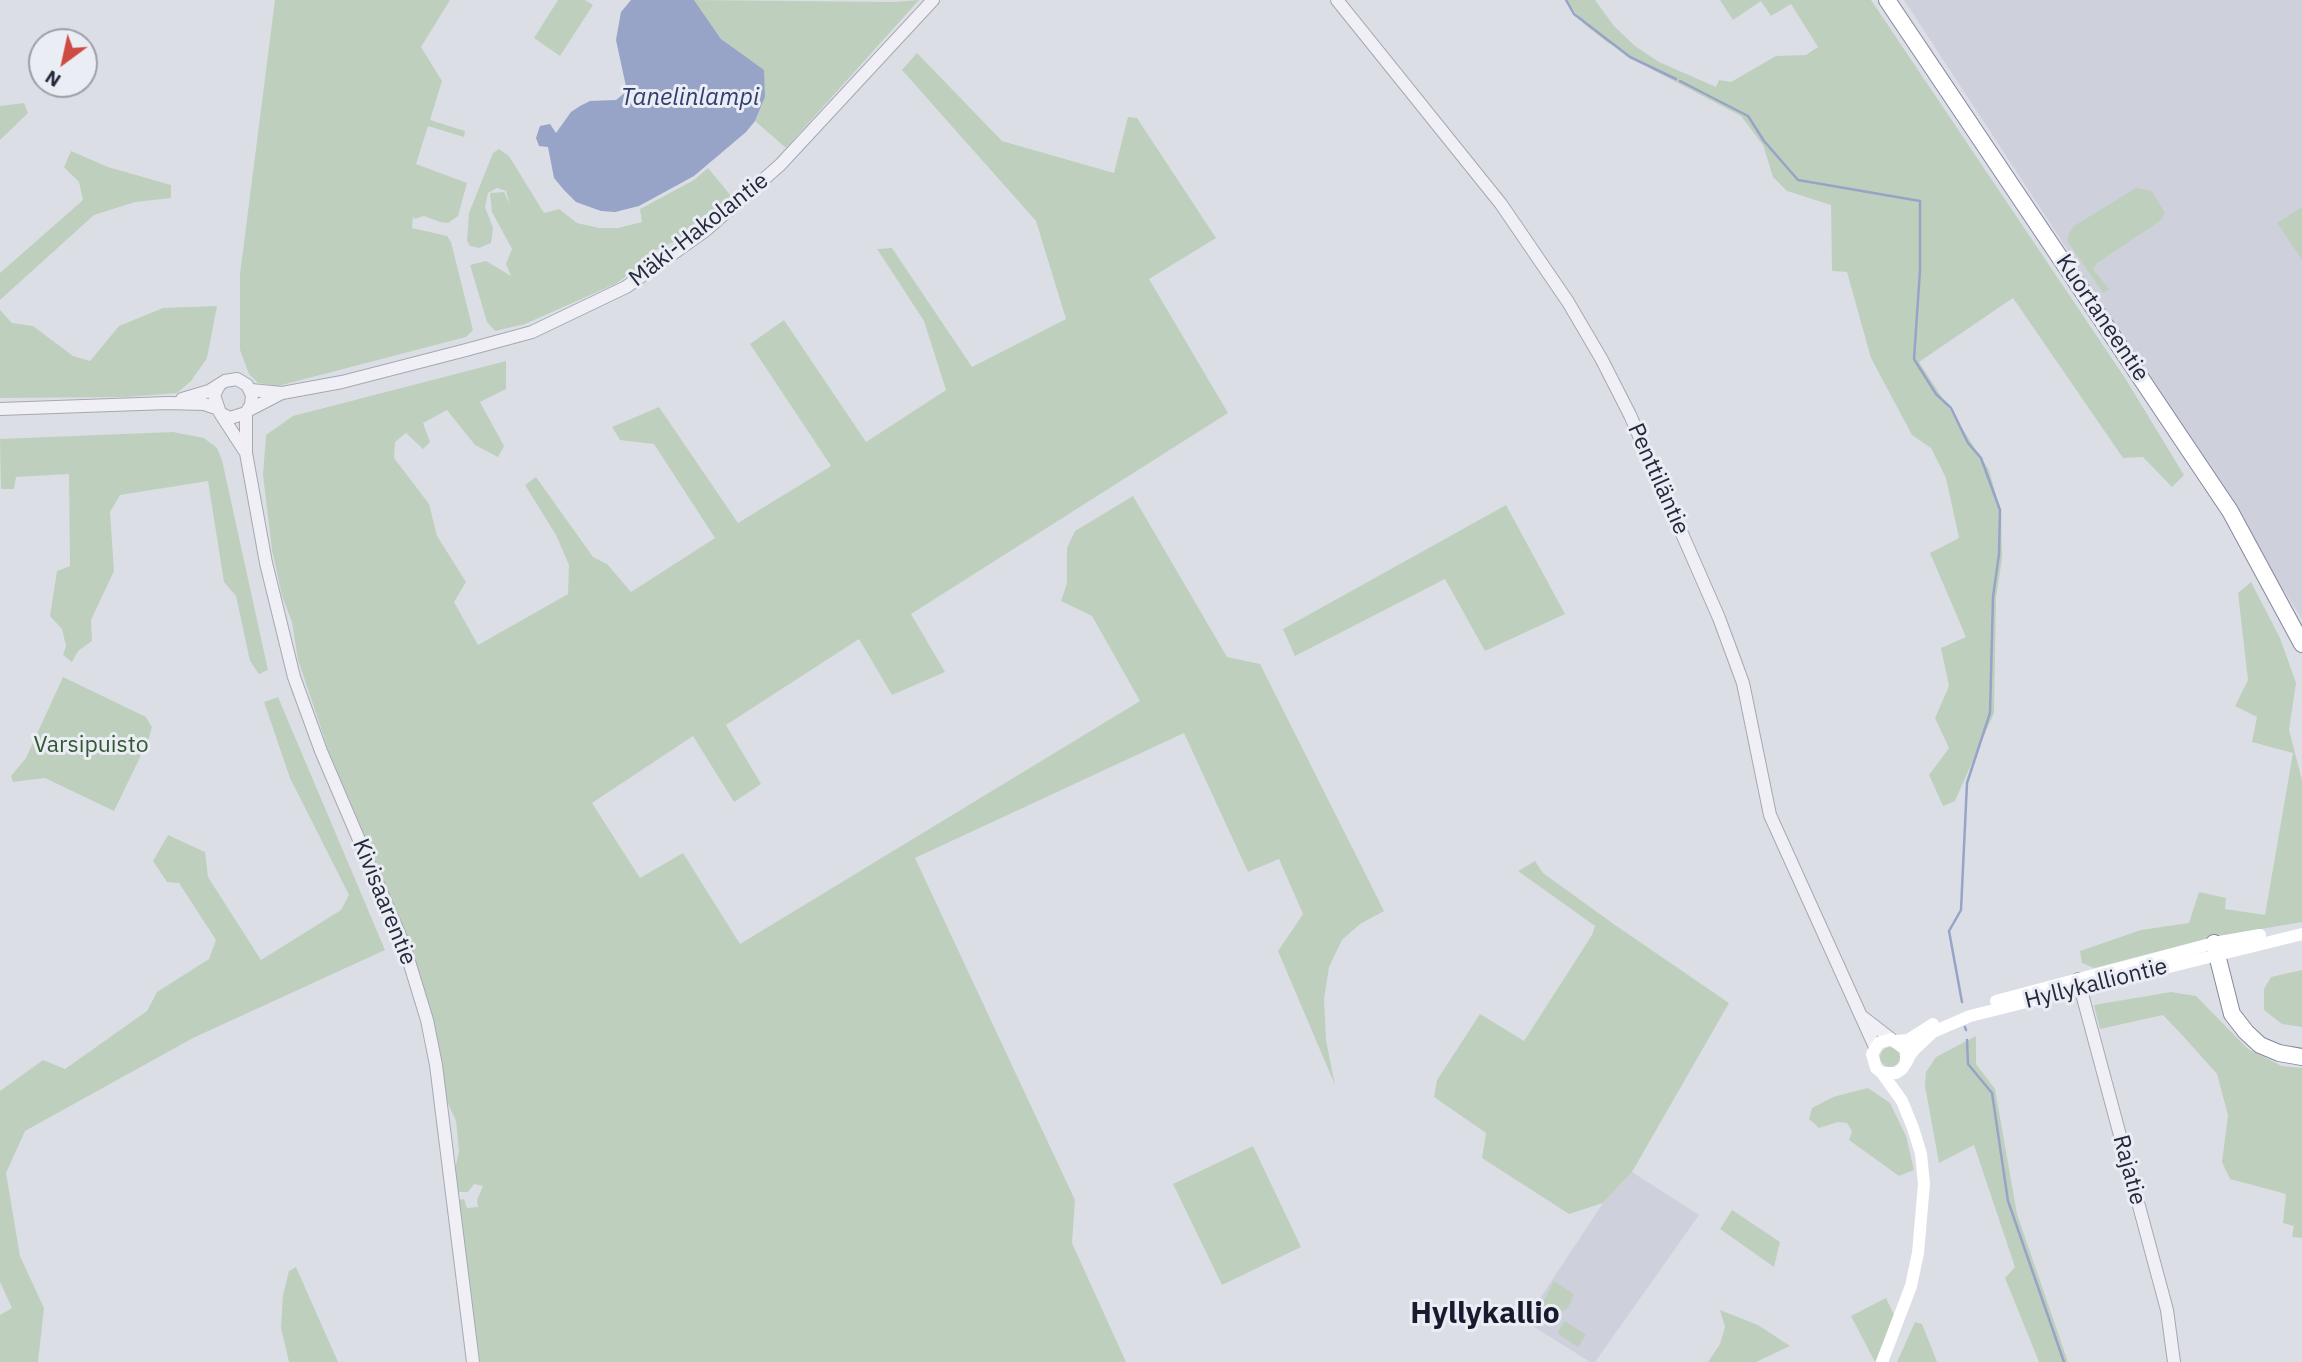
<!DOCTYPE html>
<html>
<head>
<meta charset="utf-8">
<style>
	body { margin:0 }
	#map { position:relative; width:2302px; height:1362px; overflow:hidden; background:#dcdee6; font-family:"IBM Plex Sans",sans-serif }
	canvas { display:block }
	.north { position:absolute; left:28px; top:28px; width:70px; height:70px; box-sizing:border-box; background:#ebedf4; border:2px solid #9c9faa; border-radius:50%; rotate:213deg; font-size:19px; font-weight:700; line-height:28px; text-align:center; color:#26293c }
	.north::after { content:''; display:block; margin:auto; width:24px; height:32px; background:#cd4b40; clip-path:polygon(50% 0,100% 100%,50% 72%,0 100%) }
</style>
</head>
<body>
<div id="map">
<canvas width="2302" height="1362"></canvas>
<div class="north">N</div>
</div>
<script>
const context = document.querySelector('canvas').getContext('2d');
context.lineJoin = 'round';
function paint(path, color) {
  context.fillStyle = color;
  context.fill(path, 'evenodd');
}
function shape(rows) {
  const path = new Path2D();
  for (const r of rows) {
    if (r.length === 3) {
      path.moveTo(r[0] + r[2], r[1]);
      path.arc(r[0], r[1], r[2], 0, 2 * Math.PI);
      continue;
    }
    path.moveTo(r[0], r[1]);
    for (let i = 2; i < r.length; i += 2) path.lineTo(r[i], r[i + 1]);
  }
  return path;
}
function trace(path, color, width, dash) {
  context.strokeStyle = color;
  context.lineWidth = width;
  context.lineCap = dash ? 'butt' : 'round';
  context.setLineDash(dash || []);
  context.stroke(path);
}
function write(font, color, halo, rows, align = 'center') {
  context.font = font + ' "IBM Plex Sans",sans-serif';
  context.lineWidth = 6;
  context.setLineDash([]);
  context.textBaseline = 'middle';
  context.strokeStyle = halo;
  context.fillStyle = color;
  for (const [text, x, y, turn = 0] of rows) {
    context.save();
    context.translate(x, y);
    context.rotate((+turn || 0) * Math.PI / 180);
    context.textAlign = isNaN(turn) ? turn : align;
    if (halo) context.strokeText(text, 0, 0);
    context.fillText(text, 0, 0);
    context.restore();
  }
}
paint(shape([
	[1904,0,2302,0,2302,619,2054,229],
	[1632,1172,1699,1215,1595,1362,1590,1362,1525,1321,1603,1203]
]), '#ced0db');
paint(shape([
	[275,0,450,0,421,47,442,81,430,120,465,131,464,137,428,126,416,164,467,183,458,216,448,223,440,222,424,216,414,219,413,215,412,228,447,236,451,242,473,330,466,337,278,386,258,383,249,374,240,350,240,274],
	[558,0,585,0,593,5,560,56,534,38],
	[694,0,893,2,919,0,786,148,755,121,765,97,740,54,721,39],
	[1566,0,1595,0,1614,26,1635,46,1659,62,1716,87,1719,80,1731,82,1776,56,1806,55,1818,47,1791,4,1771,16,1761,1,1733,20,1720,0,1871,0,2125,378,2184,475,2172,487,2143,457,2123,458,2013,298,1919,362,1989,470,2001,513,2002,559,1996,598,1994,713,1955,801,1943,806,1929,775,1949,748,1935,718,1949,686,1941,648,1966,637,1930,553,1959,538,1946,478,1931,448,1912,435,1871,358,1847,272,1832,271,1831,205,1787,191,1773,177,1763,145,1741,116,1653,70,1607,42,1584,24],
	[917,53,1002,141,1114,173,1128,117,1137,118,1216,238,1149,279,1228,413,911,614,945,672,892,695,859,639,726,725,761,784,734,802,693,736,592,803,640,878,683,853,740,944,1140,701,1092,616,1061,601,1067,583,1067,548,1075,531,1133,496,1227,657,1260,664,1384,911,1360,924,1342,940,1329,967,1324,999,1326,1040,1335,1085,1278,951,1303,914,1279,859,1248,872,1184,733,915,858,1075,1200,1072,1243,1126,1362,480,1362,458,1200,464,1199,467,1208,478,1207,477,1200,483,1186,474,1184,468,1192,456,1192,455,1169,459,1151,456,1121,447,1101,430,1009,398,914,329,752,298,660,292,622,282,596,272,550,263,475,266,435,293,416,506,361,506,389,480,402,504,446,498,457,475,445,447,410,423,423,430,442,423,449,406,433,395,442,394,458,429,504,437,536,466,582,454,602,478,645,568,594,569,565,556,535,525,485,536,477,593,557,607,564,631,592,715,538,654,444,620,440,612,427,659,407,738,523,831,466,750,344,784,320,866,442,946,390,924,321,877,249,892,248,972,367,1066,319,1036,221,902,70],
	[24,103,28,113,0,140,0,106],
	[499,149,509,156,544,213,559,209,577,223,599,228,618,228,642,222,640,209,694,180,708,168,732,197,684,237,654,251,640,267,615,284,525,324,495,331,487,322,470,265,486,261,511,276,506,264,512,249,492,212,490,193,504,192,510,205,506,191,497,188,488,193,485,207,493,228,491,243,479,248,470,246,467,241,469,213,493,153],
	[71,151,108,167,171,185,171,198,135,202,94,215,0,300,0,273,83,200,79,182,64,167],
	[2136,188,2152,191,2165,213,2160,221,2097,263,2093,269,2109,289,2103,293,2068,242,2068,235,2074,226],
	[2302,207,2302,260,2277,223],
	[217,306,207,358,191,381,177,393,126,397,0,398,0,310,12,323,33,326,73,356,90,361,119,326,163,308],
	[173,432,204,438,217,448,222,460,268,670,259,674,250,661,236,596,224,582,208,481,120,495,110,512,114,571,91,620,92,641,78,651,72,662,63,655,66,646,62,629,50,616,57,571,70,566,69,474,16,477,14,489,1,489,0,439],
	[1506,505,1565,614,1485,651,1445,579,1295,656,1283,629],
	[2251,582,2280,638,2296,683,2289,730,2302,780,2302,922,2214,937,2094,968,2082,963,2080,951,2141,930,2189,923,2199,892,2226,898,2225,909,2265,915,2293,753,2252,742,2257,717,2235,706,2248,680,2238,593],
	[63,677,146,717,152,727,148,741,114,811,45,778,13,782,11,776,26,758],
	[278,697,385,950,193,1038,25,1131,6,1173,20,1256,44,1308,38,1362,0,1362,0,1315,12,1308,0,1282,0,1091,43,1060,65,1069,147,1011,157,992,209,959,216,940,179,883,167,882,153,861,168,835,205,852,208,877,261,960,341,910,349,895,290,778,264,702],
	[1535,861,1543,873,1615,925,1729,1003,1632,1172,1603,1203,1569,1214,1482,1158,1486,1133,1434,1097,1437,1080,1480,1014,1524,1041,1592,935,1595,926,1518,871],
	[2302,970,2302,1027,2282,1024,2264,1010,2264,989,2271,977],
	[2171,992,2196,996,2248,1049,2282,1066,2302,1068,2302,1238,2292,1237,2294,1226,2283,1223,2286,1194,2230,1179,2222,1162,2228,1115,2217,1074,2183,1036,2163,1015,2100,1029,2094,1005],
	[1976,1036,1976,1064,1995,1089,2017,1214,2068,1362,2039,1362,2005,1278,2015,1267,1974,1145,1939,1163,1925,1086,1926,1072,1936,1057],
	[1890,1057,10],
	[1868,1088,1890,1103,1906,1136,1914,1170,1899,1176,1849,1140,1852,1131,1847,1123,1838,1122,1819,1128,1809,1119,1812,1108,1833,1097],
	[1253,1146,1301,1247,1222,1285,1173,1184],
	[1732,1210,1780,1242,1774,1267,1720,1229],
	[296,1267,338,1362,289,1362,281,1328,283,1295,289,1271],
	[1554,1281,1574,1294,1568,1308,1558,1313,1548,1312,1542,1304],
	[1886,1298,1895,1317,1875,1362,1851,1316],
	[1720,1310,1758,1325,1790,1346,1756,1362,1708,1362,1720,1344,1725,1327],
	[1565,1321,1586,1335,1578,1347,1557,1333],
	[1915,1322,1922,1324,1937,1362,1897,1362]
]), '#bed0bd');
paint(shape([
	[631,0,694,0,721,39,764,70,765,97,755,121,746,132,694,176,639,206,615,212,601,211,576,202,564,190,554,178,548,147,539,146,536,138,540,126,550,124,556,133,571,112,580,106,590,101,616,100,627,91,616,40,621,12]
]), '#97a3c7');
trace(shape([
	[1566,0,1574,14,1630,57,1676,79],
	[1680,81,1748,116,1764,141,1798,180,1920,201,1920,270,1914,359,1936,394,1951,408,1968,443,1981,458,2000,510,1999,554,1993,597,1990,713,1967,783,1961,910,1949,931,1962,1002],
	[1965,1027,1966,1030],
	[1967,1040,1968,1064,1992,1093,2008,1201,2064,1362]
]), '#97a3c7', 2.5);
const tertiary = shape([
	[1337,0,1501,204,1568,302,1602,360,1630,415,1719,618,1743,683,1770,815,1875,1047],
	[251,390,282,393,342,382,466,350,532,332,626,287,706,230,780,165,933,0],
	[182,399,209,391,225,381,237,379,247,385,252,395,251,405,246,413,230,418,220,413,214,395,220,384],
	[0,409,168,403,204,404,216,408],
	[249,410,282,393],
	[220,413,244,450],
	[246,413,246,453,266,563,294,677,321,751,404,945,427,1020,436,1065,473,1362],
	[2078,979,2157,1273,2167,1310,2174,1362],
	[1864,1018,1891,1039]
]);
const trunk = shape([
	[1887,0,2230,511,2302,644],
	[2214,943,2232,1014,2246,1032,2260,1045,2279,1053,2302,1057]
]);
trace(tertiary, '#a5a8b3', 14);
trace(trunk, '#84889d', 18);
trace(tertiary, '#efeff5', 12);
trace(shape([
	[1996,1001,2214,943,2260,935],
	[1897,1041,1908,1040,1933,1024],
	[1906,1063,1906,1050,1891,1039,1879,1043,1872,1054,1876,1068,1882,1073,1896,1073,1902,1069,1906,1063,1910,1055,1915,1049,1933,1032,1970,1016,2302,934],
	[1882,1362,1911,1286,1918,1253,1924,1184,1921,1154,1913,1128,1902,1101,1882,1073]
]), '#fff', 12);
trace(trunk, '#fff', 16);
write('23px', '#26293c', '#ebedf4', [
	["Mäki-Hakolantie",699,230,-38],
	["Kuortaneentie",2102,318,56],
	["Penttiläntie",1658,479,66],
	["Kivisaarentie",384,902,68],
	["Hyllykalliontie",2096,984,-14],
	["Rajatie",2129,1170,75]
]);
write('23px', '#335835', '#ebedf4', [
	["Varsipuisto",91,745]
]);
write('italic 24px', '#313e70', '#ebedf4', [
	["Tanelinlampi",690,98]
]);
write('bold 30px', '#181b2d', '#ebedf4', [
	["Hyllykallio",1485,1314]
]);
</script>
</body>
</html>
